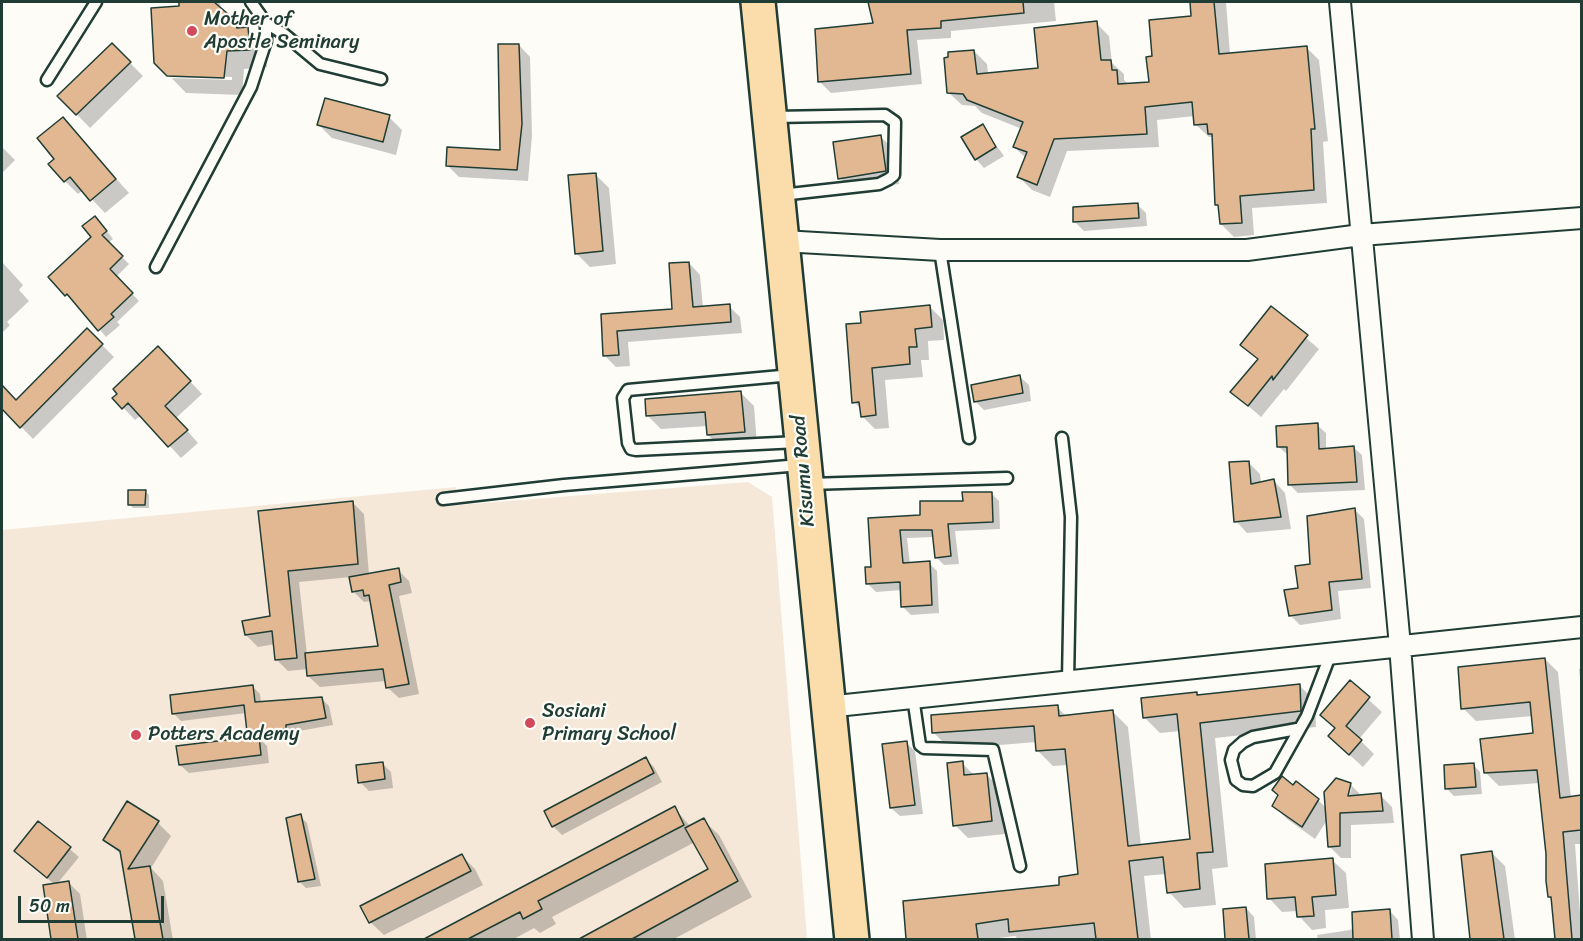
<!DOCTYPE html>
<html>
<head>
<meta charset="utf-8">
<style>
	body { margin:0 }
	#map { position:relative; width:1583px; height:941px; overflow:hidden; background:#fdfcf7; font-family:Sriracha,sans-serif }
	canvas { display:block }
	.frame { position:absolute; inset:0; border:3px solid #1f3d34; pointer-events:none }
	.scale { position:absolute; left:18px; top:896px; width:146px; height:27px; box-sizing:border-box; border:3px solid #1f3d34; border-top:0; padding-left:8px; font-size:18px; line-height:21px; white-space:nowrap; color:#1f3d34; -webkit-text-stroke:4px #fdfcf7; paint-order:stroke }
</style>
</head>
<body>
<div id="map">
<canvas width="1583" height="941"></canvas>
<div class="frame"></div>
<div class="scale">50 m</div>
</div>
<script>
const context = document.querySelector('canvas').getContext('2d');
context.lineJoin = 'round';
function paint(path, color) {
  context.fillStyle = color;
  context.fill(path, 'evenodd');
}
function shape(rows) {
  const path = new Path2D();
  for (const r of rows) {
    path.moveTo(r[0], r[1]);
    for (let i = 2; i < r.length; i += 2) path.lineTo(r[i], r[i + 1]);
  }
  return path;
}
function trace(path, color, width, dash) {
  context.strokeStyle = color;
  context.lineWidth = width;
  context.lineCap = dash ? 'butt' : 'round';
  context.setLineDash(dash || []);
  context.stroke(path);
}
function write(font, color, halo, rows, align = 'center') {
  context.font = font + ' Sriracha,sans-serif';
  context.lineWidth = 4.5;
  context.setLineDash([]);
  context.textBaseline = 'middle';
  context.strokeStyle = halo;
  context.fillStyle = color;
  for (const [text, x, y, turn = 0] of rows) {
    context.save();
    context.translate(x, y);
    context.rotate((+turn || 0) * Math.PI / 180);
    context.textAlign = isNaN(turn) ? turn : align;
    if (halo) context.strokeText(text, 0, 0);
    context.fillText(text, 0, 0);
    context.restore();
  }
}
paint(shape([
	[748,482,772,497,807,939,2,940,2,530,456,487,458,505]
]), '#f5e8d9');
paint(shape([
	[181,2,220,2,221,10,242,29,247,29,265,47,267,67,244,69,242,95,186,93,156,62],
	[171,75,232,77,232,80,171,78],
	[869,2,1054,2,1056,21,951,31,951,38,917,40,922,84,831,93,820,82,875,24],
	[1191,2,1226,2,1230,54,1306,47,1319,60,1328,141,1323,142,1327,203,1252,208,1254,235,1234,237,1221,224,1220,208,1216,204,1214,137,1209,137,1195,124,1195,116,1157,120,1159,147,1067,151,1050,197,1032,190,1019,177,1026,158,1014,147,1022,129,982,113,975,106,962,105,948,92,974,51,987,64,988,74,1039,69,1096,23,1109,36,1112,63,1124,74,1124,80,1130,85,1150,83,1153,58,1193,18],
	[112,45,143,76,90,128,59,96],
	[519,45,530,57,532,136,528,181,459,177,447,165,502,152],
	[389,117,402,130,396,155,332,138,319,125],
	[63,119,129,193,105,213,83,190,78,194,65,181,57,159],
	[982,126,1004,156,984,168,976,159],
	[880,136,894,150,899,184,853,191,840,178],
	[2,147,15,160,2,173],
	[595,174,609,188,616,264,590,267,576,253],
	[1137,204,1146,213,1147,226,1084,231,1075,222],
	[102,225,113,239,108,243,129,264,116,277,139,301,117,322,120,325,106,337,75,300,50,277],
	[2,262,23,285,19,290,29,301,7,322,10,325,2,333],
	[689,263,700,275,703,308,729,306,740,317,742,333,628,342,630,366,616,367,604,355,603,316,673,310],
	[929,306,943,320,944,340,928,341,929,360,921,360,923,377,885,380,889,428,875,429,862,416,862,410,854,402,863,324],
	[1271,308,1319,349,1286,391,1284,389,1261,417,1232,392,1259,360,1242,345],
	[87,330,114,357,33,439,2,407,2,386,16,402],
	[170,360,202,394,176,418,198,443,181,458,141,415,135,420,114,398],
	[1020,377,1029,385,1031,401,984,410,975,401],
	[741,393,754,406,757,445,722,448,708,435,708,426,661,429,648,416],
	[1317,425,1326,433,1326,450,1353,447,1362,455,1365,490,1298,493,1289,484,1288,455,1279,447],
	[1248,462,1260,474,1261,483,1274,481,1285,493,1291,529,1247,533,1236,521],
	[145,491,149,495,149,508,133,508,129,504],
	[991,493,999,501,1000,529,955,531,959,564,944,565,936,557,934,537,907,538,910,564,929,563,937,571,939,613,911,615,903,607,902,590,876,592,868,584,872,568,870,519,922,517],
	[352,502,364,514,369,575,398,570,409,581,412,593,399,596,419,694,399,698,387,687,386,681,320,687,308,676,308,669,288,671,276,659,275,644,258,647,246,635,272,618,260,512],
	[351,577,353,591,364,602,372,601,380,648,307,655,299,582],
	[1354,509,1364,519,1371,588,1338,591,1341,619,1300,625,1290,615,1299,589,1312,566],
	[1545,659,1558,672,1571,798,1582,797,1582,844,1575,844,1582,940,1556,940,1553,900,1549,896,1540,783,1499,786,1486,773,1535,734,1533,716,1476,721,1463,708],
	[1579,669,1582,669,1582,695],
	[1350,683,1382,712,1359,739,1374,754,1363,767,1343,749,1336,729,1322,715],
	[1299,685,1315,701,1316,727,1215,738,1228,867,1212,869,1216,905,1184,908,1169,892,1166,874,1144,876,1151,940,1019,940,1015,936,991,939,908,940,904,903,1061,886,1080,876,1068,765,1053,766,1038,751,1037,742,950,749,934,733,1057,707,1067,717,1112,711,1128,727,1141,846,1192,840,1181,731,1160,733,1144,717,1196,693,1199,697],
	[252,686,260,694,261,703,322,699,329,706,333,725,293,732,293,736,259,738,267,746,269,763,189,773,180,765,255,738,248,731,246,713,181,721,173,713],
	[906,743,915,751,923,814,900,816,891,808],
	[646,759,654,767,662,782,562,835,553,826],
	[382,763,391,772,393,788,369,791,360,782],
	[962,763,975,776,986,774,1000,788,1005,834,968,838,955,825],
	[1473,764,1480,772,1482,794,1454,796,1447,789],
	[1350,784,1362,796,1380,795,1392,807,1394,823,1351,825,1351,858,1341,858,1329,846,1327,820,1315,839,1287,819,1274,806,1318,800,1326,808],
	[1352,787,1347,804,1348,791],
	[128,803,158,823,171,836,151,868,163,881,173,940,137,940,123,856,105,840],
	[674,808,691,827,703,820,719,835,752,897,672,940,582,940,710,869,695,842,552,917,556,924,540,933,534,928,512,940,433,940,432,937],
	[300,816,307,823,321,886,306,888,299,881],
	[39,823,79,857,57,884,68,882,80,894,87,940,53,940,44,886,55,885,16,851],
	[1492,853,1505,866,1515,940,1472,940,1463,856],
	[462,856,475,869,483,885,384,935,370,922],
	[1332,860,1346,873,1349,908,1325,910,1326,928,1312,930,1299,916,1298,911,1282,912,1269,898],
	[1246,908,1254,917,1256,940,1226,940,1224,910],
	[1390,911,1398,920,1400,940,1318,940,1317,935,1350,930]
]), '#0003');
const building = shape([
	[179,2,214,2,234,19,237,28,248,27,250,50,227,51,224,78,167,76,154,63,151,8,179,6,179,2],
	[868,2,1023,2,1024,13,941,21,941,28,907,30,911,74,818,82,815,29,873,23,868,2],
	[1190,2,1214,2,1219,54,1307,46,1315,129,1311,129,1314,190,1240,196,1242,223,1220,224,1218,205,1215,205,1212,134,1208,134,1207,124,1194,125,1192,102,1145,107,1147,134,1054,139,1037,185,1017,177,1027,152,1013,147,1023,122,967,100,963,94,947,93,944,58,948,57,948,52,974,50,977,74,1038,68,1034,28,1097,21,1101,60,1111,60,1112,70,1117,70,1118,84,1149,82,1146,57,1152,56,1149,20,1191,16,1190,2],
	[112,43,131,62,76,115,57,96,112,43],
	[498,44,519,44,522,124,517,170,446,166,447,147,500,150,498,44],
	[325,98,390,115,383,142,317,125,325,98],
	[63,117,116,179,90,201,70,177,64,182,48,164,54,159,37,138,63,117],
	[983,124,996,147,975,160,961,137,983,124],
	[881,135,886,171,838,179,833,142,881,135],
	[596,173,603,251,575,254,568,175,596,173],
	[1138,203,1139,218,1073,222,1073,207,1138,203],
	[95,216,107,231,102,235,123,256,110,269,133,293,111,314,114,317,98,331,67,294,65,296,48,277,91,237,82,226,95,216],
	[689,262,693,307,730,304,731,322,617,331,619,355,603,356,601,314,672,309,669,263,689,262],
	[930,305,932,327,915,329,917,347,909,347,910,364,872,368,876,415,861,417,859,402,852,403,846,324,861,323,860,312,930,305],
	[1271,306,1308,335,1273,380,1272,376,1248,406,1230,392,1258,359,1240,345,1271,306],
	[87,328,103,344,20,428,2,409,2,385,16,400,87,328],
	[158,346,191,381,165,406,188,430,168,447,128,403,122,409,112,398,117,394,113,389,158,346],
	[1020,375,1023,393,974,402,971,385,1020,375],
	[741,391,745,432,707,435,705,412,646,416,645,399,741,391],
	[1318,423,1319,449,1354,446,1357,482,1288,485,1287,447,1277,447,1276,426,1318,423],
	[1249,461,1251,484,1274,479,1281,517,1234,522,1229,462,1249,461],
	[128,490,146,490,145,505,128,505,128,490],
	[962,492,992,492,993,522,948,524,951,556,935,558,932,530,900,530,903,563,930,561,932,605,901,607,900,582,866,584,865,567,871,567,868,518,920,515,920,501,963,501,962,492],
	[353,501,358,564,288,571,297,658,275,660,272,631,245,635,242,621,270,616,258,511,353,501],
	[1355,508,1362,579,1329,582,1332,610,1289,616,1284,590,1298,588,1295,566,1310,564,1307,516,1355,508],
	[399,568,401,582,389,585,409,684,386,688,383,669,307,676,305,653,378,646,369,595,364,596,363,590,352,592,349,577,399,568],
	[1545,658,1560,798,1581,795,1581,830,1563,832,1572,939,1555,939,1551,897,1548,897,1546,881,1546,854,1537,770,1484,773,1480,739,1533,733,1530,702,1461,709,1458,667,1545,658],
	[1350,680,1370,697,1346,726,1362,740,1349,755,1328,736,1335,728,1320,715,1350,680],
	[1300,684,1301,711,1200,723,1213,852,1197,853,1200,889,1167,893,1163,857,1129,861,1138,939,1096,939,1094,923,1009,932,1008,919,976,924,978,939,906,939,903,901,1059,885,1059,877,1078,874,1065,749,1036,751,1034,726,932,733,931,715,1058,705,1059,716,1113,710,1128,846,1190,839,1177,714,1143,718,1141,698,1197,692,1197,695,1300,684],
	[253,685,255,702,322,697,326,718,286,725,286,729,247,732,244,705,172,714,170,695,253,685],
	[259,736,261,755,179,765,176,746,259,736],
	[907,741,915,805,890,808,882,744,907,741],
	[646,757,654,773,552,827,544,811,646,757],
	[963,761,964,775,987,773,992,821,953,826,947,763,963,761],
	[383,762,385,779,358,783,356,765,383,762],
	[1474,763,1476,787,1445,789,1444,765,1474,763],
	[1282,776,1293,785,1296,781,1319,799,1302,827,1272,806,1278,795,1272,790,1282,776],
	[1336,778,1351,783,1348,796,1381,793,1383,811,1340,813,1340,846,1328,847,1324,792,1336,778],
	[127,801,159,821,128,869,150,866,163,939,135,939,120,851,103,840,127,801],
	[675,806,684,825,538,901,542,909,523,919,520,912,468,939,424,939,675,806],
	[301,814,315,879,298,882,286,818,301,814],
	[704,818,738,881,632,939,579,939,708,869,685,828,704,818],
	[38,821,71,847,47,878,14,851,38,821],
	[1492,851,1504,939,1470,939,1461,855,1492,851],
	[462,854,471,871,369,923,360,906,462,854],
	[1333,858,1336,895,1312,897,1314,916,1297,917,1295,897,1267,899,1265,864,1333,858],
	[69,881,78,939,51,939,43,885,69,881],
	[1246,907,1249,939,1225,939,1223,909,1246,907],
	[1390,909,1392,939,1353,939,1352,912,1390,909]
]);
paint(building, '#e2b892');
trace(building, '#1f3d34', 1.5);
const service = shape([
	[266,23,284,34,320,64,381,79],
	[47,80,96,2],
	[774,117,885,115,895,122,894,175,889,179,879,184,781,195],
	[940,250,969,438],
	[156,267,251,87,266,41,266,23,251,2],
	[792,375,628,390,623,398,628,443,631,449,636,450,798,442],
	[1062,438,1071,517,1068,681],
	[809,484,1007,478],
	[443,499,564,485,800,465],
	[913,697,920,745,924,748,993,750,1020,866],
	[1297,729,1253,737,1243,742,1234,750,1231,760,1236,780,1243,785,1253,786,1275,773,1307,716,1331,653]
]);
const minor = shape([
	[1340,2,1400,646,1423,940],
	[782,241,940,250,1247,250,1361,235,1582,218],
	[827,707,1582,627]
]);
const trunk = shape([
	[758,2,852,940]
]);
trace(service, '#1f3d34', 15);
trace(minor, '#1f3d34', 24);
trace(trunk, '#1f3d34', 38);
trace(service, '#fdfcf7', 10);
trace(minor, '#fdfcf7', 20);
trace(trunk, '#faddab', 33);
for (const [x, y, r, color] of [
	[192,31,6,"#d1495b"],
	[530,723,6,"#d1495b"],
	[136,735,6,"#d1495b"]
]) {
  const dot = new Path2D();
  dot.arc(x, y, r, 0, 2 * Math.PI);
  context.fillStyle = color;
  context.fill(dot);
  trace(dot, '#fdfcf7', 2);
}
write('20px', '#1f3d34', '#fdfcf7', [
	["Mother of",204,20],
	["Apostle Seminary",204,43],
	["Sosiani",542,712],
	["Primary School",542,735],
	["Potters Academy",148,735]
], 'left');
write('20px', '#1f3d34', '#fdfcf7', [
	["Kisumu Road",804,471,-95]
]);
</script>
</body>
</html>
